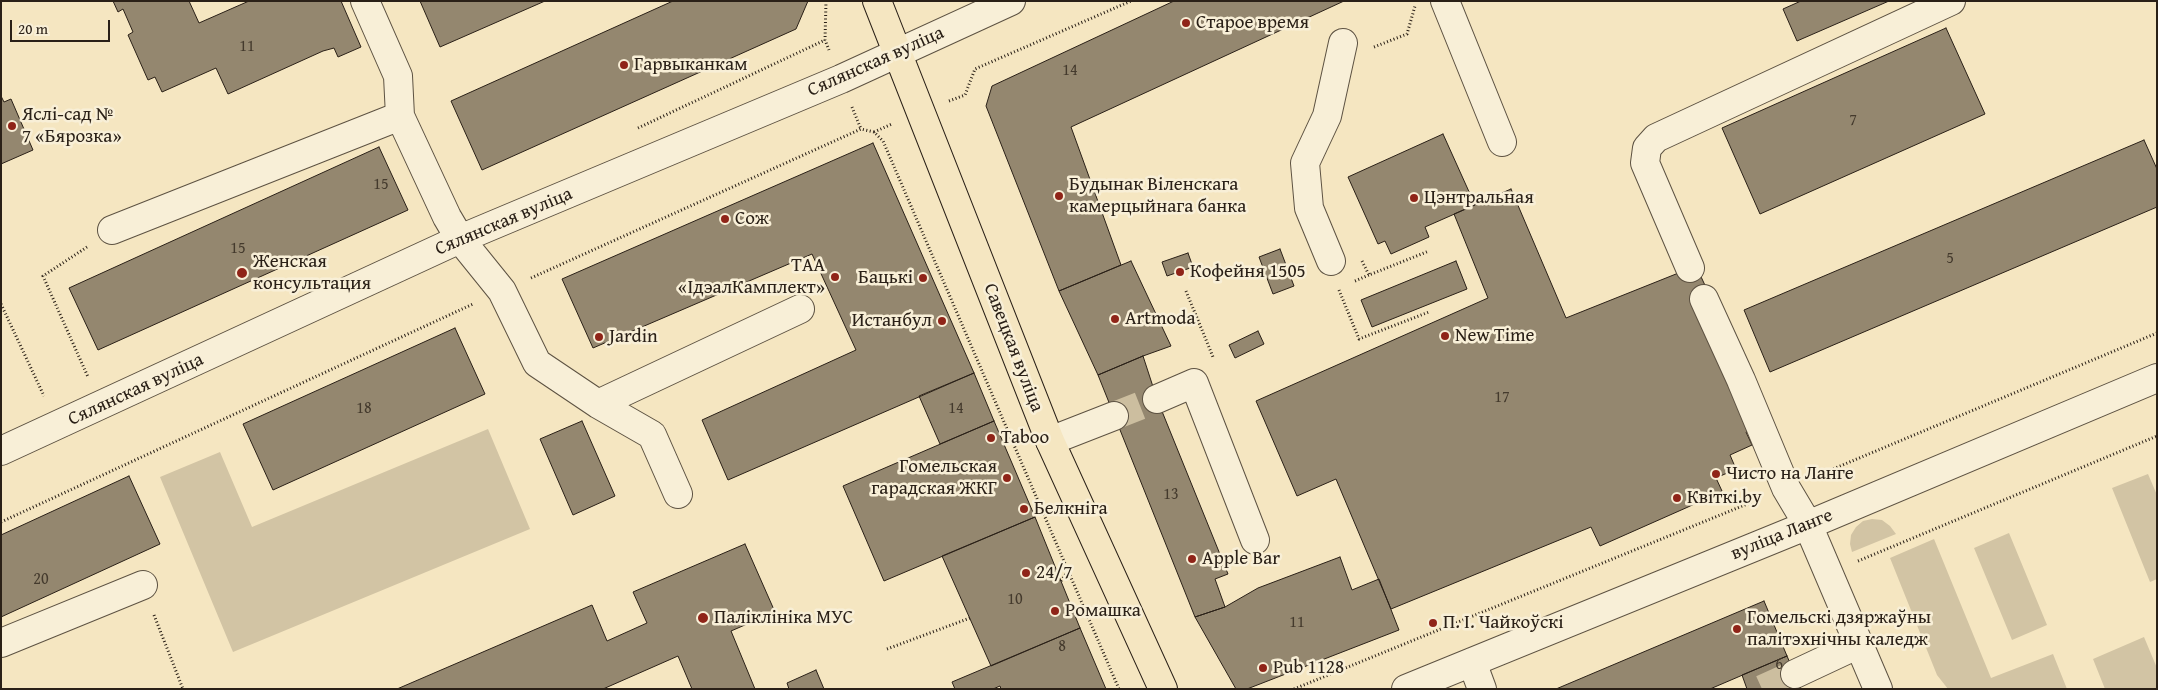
<!DOCTYPE html>
<html>
<head>
<meta charset="utf-8">
<style>
	body { margin:0 }
	#map { position:relative; width:2158px; height:690px; overflow:hidden; background:#f5e6c1; font-family:"Gentium Book Plus",serif }
	canvas { display:block }
	.frame { position:absolute; inset:0; border:2px solid #2a2017; pointer-events:none }
	.scale { position:absolute; left:10px; top:20px; width:100px; height:22px; box-sizing:border-box; border:2px solid #2a2017; border-top:0; padding-left:6px; font-size:15px; line-height:18px; white-space:nowrap; color:#2a2017; -webkit-text-stroke:4px #f8efd7; paint-order:stroke }
</style>
</head>
<body>
<div id="map">
<canvas width="2158" height="690"></canvas>
<div class="frame"></div>
<div class="scale">20 m</div>
</div>
<script>
const context = document.querySelector('canvas').getContext('2d');
context.lineJoin = 'round';
function paint(path, color) {
  context.fillStyle = color;
  context.fill(path, 'evenodd');
}
function shape(rows) {
  const path = new Path2D();
  for (const r of rows) {
    path.moveTo(r[0], r[1]);
    for (let i = 2; i < r.length; i += 2) path.lineTo(r[i], r[i + 1]);
  }
  return path;
}
function trace(path, color, width, dash) {
  context.strokeStyle = color;
  context.lineWidth = width;
  context.lineCap = dash ? 'butt' : 'round';
  context.setLineDash(dash || []);
  context.stroke(path);
}
function write(font, color, halo, rows, align = 'center') {
  context.font = font + ' "Gentium Book Plus",serif';
  context.lineWidth = 5;
  context.setLineDash([]);
  context.textBaseline = 'middle';
  context.strokeStyle = halo;
  context.fillStyle = color;
  for (const [text, x, y, turn = 0] of rows) {
    context.save();
    context.translate(x, y);
    context.rotate((+turn || 0) * Math.PI / 180);
    context.textAlign = isNaN(turn) ? turn : align;
    if (halo) context.strokeText(text, 0, 0);
    context.fillText(text, 0, 0);
    context.restore();
  }
}
paint(shape([
	[488,429,530,529,233,652,160,477,220,452,252,527],
	[2148,474,2157,495,2157,579,2150,582,2112,488],
	[1872,519,1882,520,1890,526,1896,534,1852,552,1850,544,1851,535,1856,527,1863,521],
	[2009,533,2047,625,2012,640,1974,548],
	[1934,539,1991,678,2053,654,2067,689,1948,689,1937,675,1890,558],
	[2144,637,2157,668,2157,689,2105,689,2093,659]
]), '#d2c4a4');
const building = shape([
	[113,1,189,1,199,23,249,1,341,1,361,47,338,57,334,48,323,51,228,94,216,68,162,92,155,77,148,80,128,35,133,32,123,9,118,12,113,1],
	[420,1,545,1,440,47,420,1],
	[673,1,808,1,796,29,482,170,451,101,673,1],
	[1174,1,1344,1,1071,127,1121,265,1059,291,986,106,992,86,1174,1],
	[1801,1,1889,1,1797,41,1783,9,1801,1],
	[1946,28,1985,114,1760,214,1722,128,1946,28],
	[1,96,4,102,11,99,33,150,1,164,1,96],
	[1443,134,1475,205,1425,227,1429,237,1391,254,1385,241,1378,244,1348,177,1443,134],
	[2144,140,2157,169,2157,207,1770,372,1744,310,2144,140],
	[873,143,974,373,728,480,702,420,856,350,812,254,593,348,562,279,873,143],
	[379,147,408,210,98,350,69,288,379,147],
	[1511,189,1566,318,1696,266,1710,296,1754,428,1746,432,1752,445,1730,455,1736,469,1716,478,1722,491,1688,507,1600,546,1591,527,1391,609,1336,479,1297,496,1256,401,1488,298,1454,214,1511,189],
	[1280,249,1294,286,1273,294,1259,257,1280,249],
	[1188,253,1193,267,1167,276,1162,262,1188,253],
	[1131,261,1171,346,1143,356,1098,375,1059,291,1131,261],
	[1456,261,1467,289,1372,327,1361,300,1456,261],
	[455,328,485,394,273,490,243,424,455,328],
	[1258,331,1264,344,1235,358,1229,345,1258,331],
	[1143,356,1157,399,1228,574,1215,579,1225,607,1195,617,1098,375,1143,356],
	[974,373,994,421,940,444,919,396,974,373],
	[582,421,615,496,573,515,540,439,582,421],
	[994,421,1035,517,884,581,843,486,994,421],
	[129,476,160,544,1,617,1,535,129,476],
	[1035,517,1080,628,991,666,942,556,1035,517],
	[745,544,775,612,731,631,755,689,692,689,678,656,603,689,397,689,592,605,607,641,647,623,633,592,745,544],
	[1340,557,1352,590,1379,579,1399,630,1247,689,1236,689,1195,617,1225,607,1258,588,1340,557],
	[1764,601,1787,656,1710,689,1556,689,1764,601],
	[1080,628,1106,689,1001,689,1000,686,993,689,955,689,952,682,1080,628],
	[1787,656,1801,689,1747,689,1742,675,1787,656],
	[816,670,824,689,789,689,787,683,816,670]
]);
paint(building, '#94876f');
trace(building, '#2a2017', 1);
trace(shape([
	[1114,416,1157,399],
	[1762,689,1795,674]
]), '#ccbe9f', 28, [28, 14]);
const minor = shape([
	[365,1,398,76,400,116,447,217,460,239,502,291,537,363,598,404,652,435,678,494],
	[1445,1,1502,142],
	[112,230,400,116],
	[1331,261,1309,208,1305,163,1327,116,1343,43],
	[1690,268,1645,163,1647,148,1656,138,1951,1],
	[1704,299,1741,380,1786,488,1808,525,1878,689],
	[1157,399,1194,383,1255,540],
	[598,404,800,309],
	[1050,441,1114,416],
	[1,451,460,239,841,79,1011,1],
	[1,643,143,585],
	[1472,662,1482,689],
	[1795,674,1859,644],
	[1406,689,1808,525,2157,378]
]);
const major = shape([
	[877,1,1050,441,1163,689]
]);
trace(minor, '#5d5242', 30);
trace(major, '#2a2017', 30);
trace(shape([
	[826,1,825,40,829,50],
	[1374,47,1407,34,1415,6],
	[949,101,965,95,975,69,1131,1],
	[852,107,861,129],
	[638,128,825,40],
	[874,132,892,124],
	[87,247,43,276,88,377],
	[1362,261,1369,275,1429,251],
	[531,278,861,129,874,132,883,141,1119,689],
	[1355,281,1369,275],
	[1339,290,1359,339,1429,312],
	[1186,291,1213,357],
	[1,304,44,396],
	[1814,477,2157,333],
	[1,522,473,304],
	[1858,561,2157,436],
	[1061,581,1068,571],
	[154,615,183,689],
	[887,649,970,618],
	[1294,689,1757,500]
]), '#2a2017', 3, [1, 2.5]);
trace(minor, '#f8efd7', 28);
trace(major, '#f5e6c1', 28);
for (const [x, y, r, color] of [
	[1186,23,5,"#8f2418"],
	[624,65,5,"#8f2418"],
	[12,126,5,"#8f2418"],
	[1059,196,5,"#8f2418"],
	[1414,198,5,"#8f2418"],
	[725,219,5,"#8f2418"],
	[1180,272,5,"#8f2418"],
	[242,273,6,"#8f2418"],
	[835,277,5,"#8f2418"],
	[923,278,5,"#8f2418"],
	[1115,319,5,"#8f2418"],
	[942,321,5,"#8f2418"],
	[1445,336,5,"#8f2418"],
	[599,337,5,"#8f2418"],
	[991,438,5,"#8f2418"],
	[1716,474,5,"#8f2418"],
	[1007,478,5,"#8f2418"],
	[1677,498,5,"#8f2418"],
	[1024,509,5,"#8f2418"],
	[1192,559,5,"#8f2418"],
	[1026,573,5,"#8f2418"],
	[1055,611,5,"#8f2418"],
	[703,618,6,"#8f2418"],
	[1433,623,5,"#8f2418"],
	[1737,629,5,"#8f2418"],
	[1263,668,5,"#8f2418"]
]) {
  const dot = new Path2D();
  dot.arc(x, y, r, 0, 2 * Math.PI);
  context.fillStyle = color;
  context.fill(dot);
  trace(dot, '#f8efd7', 2);
}
write('16px', '#443a2d', null, [
	["11",247,47],
	["14",1070,71],
	["7",1853,121],
	["15",381,185],
	["15",238,249],
	["5",1950,259],
	["17",1502,398],
	["18",364,409],
	["14",956,409],
	["13",1171,495],
	["20",41,580],
	["10",1015,600],
	["11",1297,623],
	["8",1062,647],
	["6",1779,665]
]);
write('19px', '#2a2017', '#f8efd7', [
	["Старое время",1196,23],
	["Гарвыканкам",634,65],
	["Яслі-сад №",22,115],
	["7 «Бярозка»",22,137],
	["Будынак Віленскага",1069,185],
	["камерцыйнага банка",1069,207],
	["Цэнтральная",1424,198],
	["Сож",735,219],
	["Женская",253,262],
	["консультация",253,284],
	["ТАА",825,266,"right"],
	["«ІдэалКамплект»",825,288,"right"],
	["Кофейня 1505",1190,272],
	["Бацькі",913,278,"right"],
	["Artmoda",1125,319],
	["Истанбул",932,321,"right"],
	["New Time",1455,336],
	["Jardin",609,337],
	["Taboo",1001,438],
	["Гомельская",997,467,"right"],
	["гарадская ЖКГ",997,489,"right"],
	["Чисто на Ланге",1726,474],
	["Квiткi.by",1687,498],
	["Белкніга",1034,509],
	["Apple Bar",1202,559],
	["24/7",1036,573],
	["Ромашка",1065,611],
	["Паліклініка МУС",714,618],
	["Гомельскі дзяржаўны",1747,618],
	["палітэхнічны каледж",1747,640],
	["П. І. Чайкоўскі",1443,623],
	["Pub 1128",1273,668]
], 'left');
write('19px', '#2a2017', '#f8efd7', [
	["Сялянская вуліца",876,62,-24],
	["Сялянская вуліца",504,222,-23],
	["Савецкая вуліца",1013,348,69],
	["Сялянская вуліца",136,390,-25],
	["вуліца Ланге",1782,535,-22]
]);
</script>
</body>
</html>
